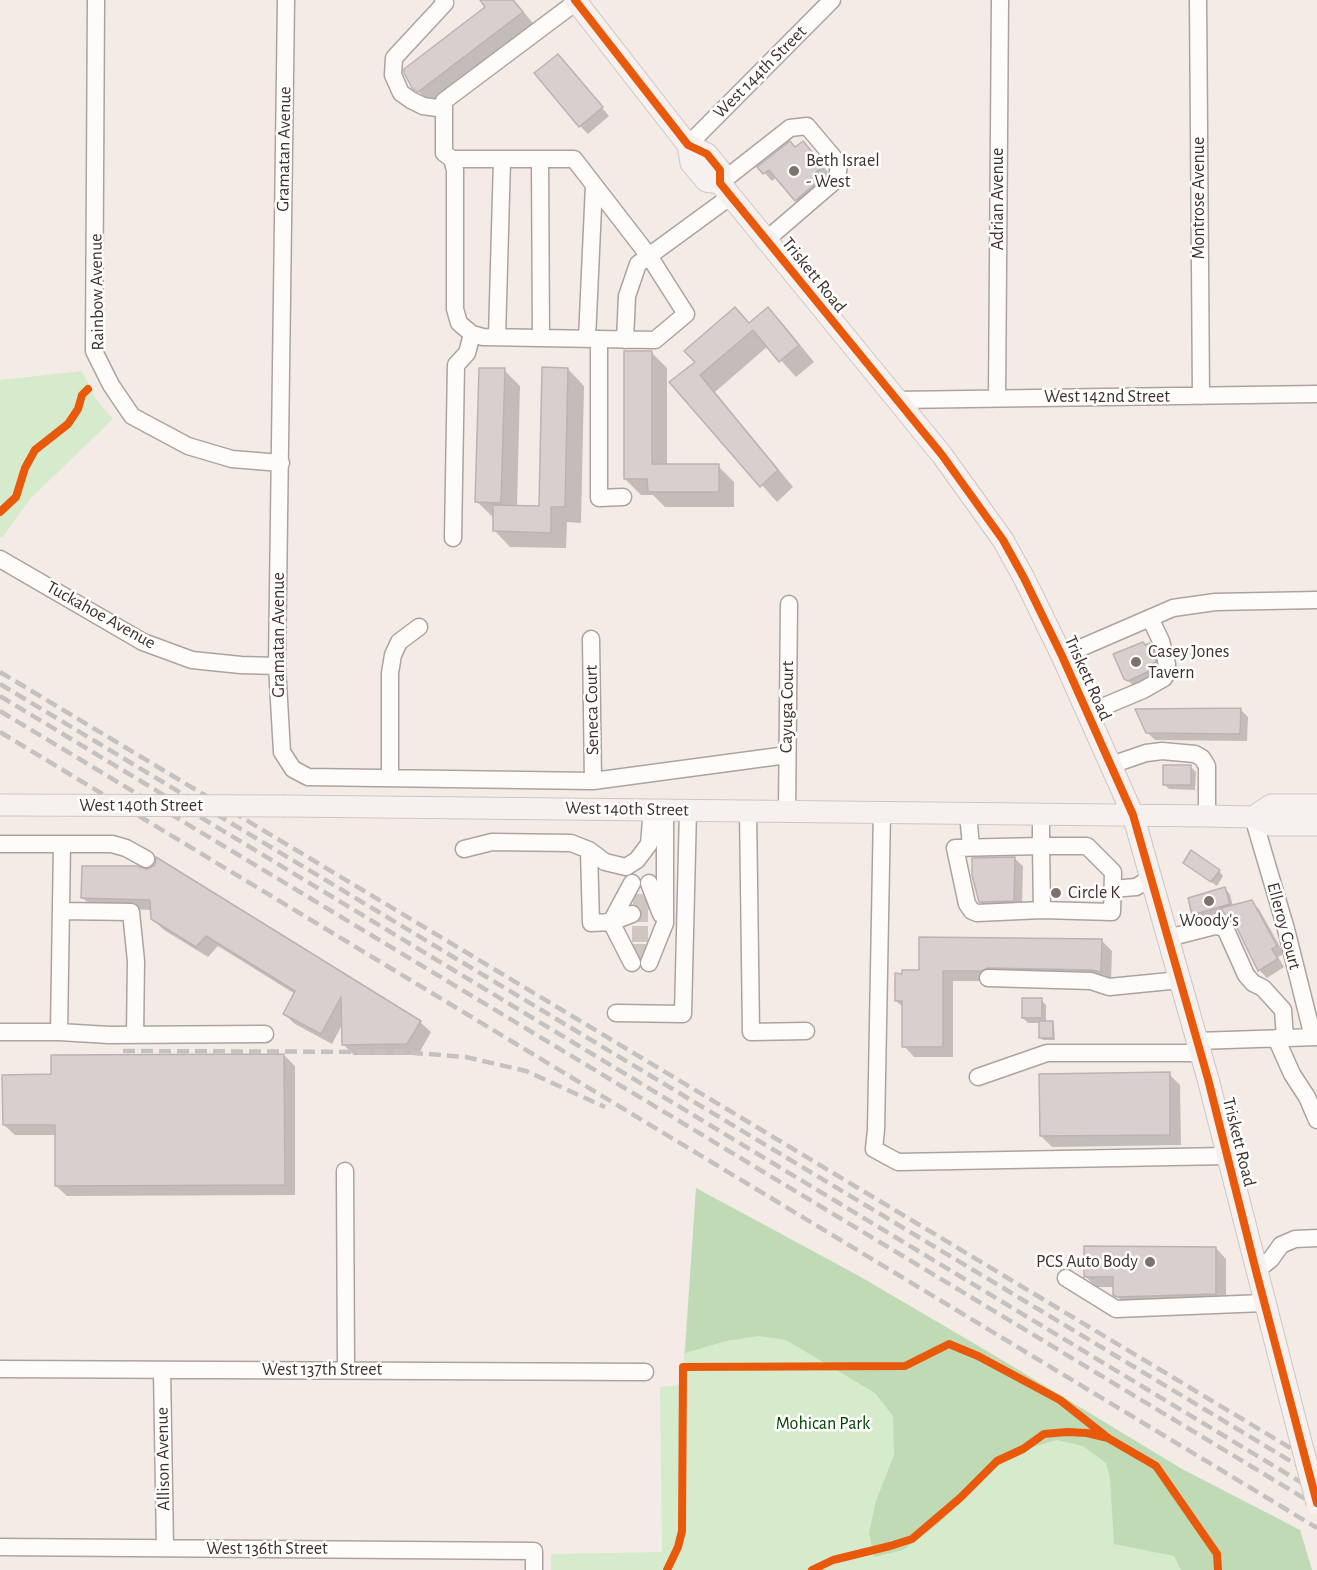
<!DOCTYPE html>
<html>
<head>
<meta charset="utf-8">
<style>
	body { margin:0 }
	canvas { display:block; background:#f5ebe6 }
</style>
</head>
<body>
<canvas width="1317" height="1570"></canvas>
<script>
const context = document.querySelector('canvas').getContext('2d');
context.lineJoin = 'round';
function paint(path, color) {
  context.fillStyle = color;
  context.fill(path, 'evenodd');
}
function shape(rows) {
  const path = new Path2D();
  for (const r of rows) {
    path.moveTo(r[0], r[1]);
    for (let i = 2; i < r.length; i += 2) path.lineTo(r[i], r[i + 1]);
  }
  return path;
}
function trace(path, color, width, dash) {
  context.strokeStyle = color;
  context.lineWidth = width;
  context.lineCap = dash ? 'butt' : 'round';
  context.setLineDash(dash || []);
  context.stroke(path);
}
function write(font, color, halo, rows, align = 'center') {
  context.font = font + ' "Alegreya Sans",sans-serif';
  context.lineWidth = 5;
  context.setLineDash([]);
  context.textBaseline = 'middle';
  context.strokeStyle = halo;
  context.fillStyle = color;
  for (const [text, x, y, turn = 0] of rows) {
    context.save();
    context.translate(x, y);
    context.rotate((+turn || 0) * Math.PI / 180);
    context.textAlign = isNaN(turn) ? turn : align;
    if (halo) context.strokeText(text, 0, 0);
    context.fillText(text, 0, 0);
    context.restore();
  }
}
paint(shape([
	[82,371,96,399,113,419,30,499,2,538,0,537,0,380],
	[696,1188,859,1276,992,1354,1182,1469,1300,1530,1312,1570,551,1570,551,1554,662,1552,660,1387,682,1385]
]), '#d6ebcc');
paint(shape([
	[696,1188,859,1276,992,1354,1182,1469,1300,1530,1312,1570,1181,1570,1174,1556,1114,1544,1110,1478,1106,1463,1083,1446,1057,1440,1036,1446,998,1466,938,1524,903,1550,874,1557,869,1533,876,1501,894,1455,893,1416,875,1393,786,1340,759,1336,726,1341,685,1353]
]), '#c0dab5');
paint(shape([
	[481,0,514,0,536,27,432,105,410,83,487,7],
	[565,63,609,116,588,134,580,126],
	[795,149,810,150,830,175,804,208,777,177,772,181,759,167],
	[768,309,784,325,814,362,796,377,768,346,715,392,793,487,777,502,671,382],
	[651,352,667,368,667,466,718,466,734,482,734,507,665,507,653,495,641,495,625,479],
	[568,369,584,386,581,523,567,522,566,548,510,547,494,530,494,518,476,501,504,370,520,386,517,507,540,508],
	[1150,645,1158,652,1163,670,1134,686,1125,678],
	[1240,709,1248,717,1247,741,1155,740,1147,732],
	[1191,767,1196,772,1195,790,1169,789,1164,784],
	[1015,859,1023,866,1022,908,988,910,980,902],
	[1184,862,1219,871,1223,876,1217,886],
	[83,867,420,1022,431,1032,418,1055,354,1055,343,1044,343,1023,332,1044,295,1024,284,1014,295,994,218,946,208,957,164,930,153,919,152,910,93,908,83,898],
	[1225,889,1230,894,1233,907,1251,901,1259,909,1284,954,1278,957,1284,967,1267,978,1259,970,1237,926,1225,911,1199,919,1194,914],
	[1101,940,1112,951,1111,982,953,981,953,1057,914,1057,904,1046,904,1008,896,1001,920,972],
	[1041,1000,1046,1005,1046,1023,1052,1023,1054,1025,1055,1040,1043,1040,1041,1038,1041,1023,1028,1023,1023,1018],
	[284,1055,295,1066,295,1195,67,1196,56,1186,56,1135,15,1135,4,1125,52,1076],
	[1169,1074,1180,1085,1181,1145,1052,1147,1041,1136],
	[1216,1248,1226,1259,1226,1305,1126,1305,1115,1294,1115,1287,1096,1287,1085,1276]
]), '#0003');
const building = shape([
	[480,0,513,0,523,12,418,92,412,88,404,73,404,69,485,7,480,0],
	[558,54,603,107,579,127,534,73,558,54],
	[790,141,795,147,803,141,824,166,816,172,822,178,795,201,769,170,763,174,757,167,790,141],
	[735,307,749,323,768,307,799,345,779,362,753,330,700,375,778,470,760,487,669,382,695,362,684,351,735,307],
	[624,351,652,351,652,464,719,464,719,492,648,492,647,479,624,479,624,351],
	[542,367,568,368,565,507,551,507,551,533,493,531,493,505,539,506,542,367],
	[479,368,505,368,501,503,475,502,479,368],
	[1143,642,1145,645,1150,643,1151,645,1156,662,1152,664,1154,669,1128,681,1124,679,1113,654,1143,642],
	[1241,708,1240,734,1146,733,1135,709,1241,708],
	[1163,765,1191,765,1191,785,1163,785,1163,765],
	[1191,850,1220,870,1211,882,1183,863,1191,850],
	[156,857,421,1021,407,1044,342,1045,341,997,321,1034,283,1014,295,991,206,936,196,947,151,919,150,900,81,898,82,866,137,866,147,869,155,865,156,857],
	[1015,857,1014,901,979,902,972,875,972,858,1015,857],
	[1225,887,1230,904,1192,915,1188,898,1225,887],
	[1252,900,1277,946,1272,949,1278,959,1258,971,1235,924,1227,918,1221,908,1252,900],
	[919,937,1102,939,1101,972,1091,970,988,968,981,971,943,971,943,1047,902,1047,902,1001,895,1001,895,973,902,974,902,970,919,970,919,937],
	[1022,998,1042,998,1042,1018,1022,1018,1022,998],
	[1039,1021,1053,1021,1053,1038,1039,1038,1039,1021],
	[284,1054,285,1185,55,1186,55,1125,3,1125,2,1075,51,1074,51,1055,284,1054],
	[1170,1072,1170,1135,1040,1136,1039,1074,1170,1072],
	[1084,1246,1216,1247,1216,1294,1117,1297,1113,1295,1113,1277,1084,1277,1084,1246]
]);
paint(building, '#d9cfcf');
trace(building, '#bdb2b3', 1.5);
trace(shape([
	[633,902,649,902],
	[632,914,649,914],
	[632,934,648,934],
	[632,952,649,952]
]), '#d0c6c1', 16, [16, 8]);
const minor = shape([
	[96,0,94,351,111,385,132,416,188,446,232,459,281,463],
	[286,0,277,666,282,752,293,769,308,777,593,781,787,755],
	[443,0,445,3,394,58,393,75,401,93,411,100,423,106,444,109],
	[1198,0,1201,396],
	[688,145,832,0],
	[452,159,574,159,649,256,686,314,655,340,483,337,472,334,459,323,455,309,455,170,452,159,444,153,444,101,576,2],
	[540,159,541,338],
	[720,183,790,128,807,126,839,164,837,179,766,240],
	[497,337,502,160],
	[587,339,594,185],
	[599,339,599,498,623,497],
	[625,340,627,296,638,264,731,196],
	[997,398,1000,0],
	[898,400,1317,394],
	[453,538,456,365,467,353,472,334],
	[0,559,143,642,192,660,241,665,277,666],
	[591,639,593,781],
	[1062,656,1173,608,1215,602,1317,600],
	[1088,713,1143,690,1164,678,1167,673,1167,664,1161,641,1150,618],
	[1111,765,1146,753,1162,751,1195,754,1202,758,1207,766,1207,816],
	[390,778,390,673,393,655,399,642,419,627],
	[748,810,751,1032,806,1031],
	[787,811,789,604],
	[882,812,876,1130,874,1149,898,1162,1227,1156],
	[968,813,971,847],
	[1041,814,1041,846,1042,910,1112,912,1113,872,1087,846,1041,846,955,848,967,904,972,911,977,913,1042,910],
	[1253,817,1286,929,1313,1037],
	[0,844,62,844,59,1032,0,1032],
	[62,844,112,844,126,848,146,859],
	[464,849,492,842,571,843,589,850,605,862,626,867,637,860,649,844,652,809],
	[589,850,591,923,611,922,632,914],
	[649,883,661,914],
	[1112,889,1136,887,1151,878],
	[61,911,131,912,136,961,135,1035],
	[611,922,632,963],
	[611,922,632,883],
	[1168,938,1215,926,1225,928,1246,975,1253,983,1263,988,1283,1010,1285,1038],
	[649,963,665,923,665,809],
	[988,978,1091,981,1109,987,1180,980],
	[616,1013,683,1014,688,810],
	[59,1032,109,1035,265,1034],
	[1276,1038,1292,1074,1307,1097,1317,1120],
	[1197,1041,1317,1037],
	[978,1077,1047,1053,1200,1053],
	[345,1171,346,1370],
	[1256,1271,1271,1259,1281,1245,1295,1239,1317,1238],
	[1066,1278,1116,1309,1264,1303],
	[0,1369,645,1372],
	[162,1370,165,1548],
	[0,1547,534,1551,534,1570]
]);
const major = shape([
	[575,0,688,145,707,154,716,165,720,170,720,183,942,455,1003,540,1024,578,1062,656,1133,815,1208,1079,1295,1419],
	[688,145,691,163,706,181,720,183],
	[286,806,1207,816,1253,817,1271,825,1317,825],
	[1253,817,1271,805,1317,805]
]);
trace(minor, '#ada39e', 19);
trace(major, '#cdc7c4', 23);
trace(minor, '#fefcfb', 16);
trace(major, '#f6f0ee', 21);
trace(shape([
	[0,672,1317,1464],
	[0,684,1317,1477],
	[0,696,1317,1492],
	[0,711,1317,1506],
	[0,732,1317,1528],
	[123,1051,402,1052,466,1057,526,1071,605,1107]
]), '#c5c1c1', 4.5, [12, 6]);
const majorBridge = shape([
	[0,805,286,806],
	[1295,1419,1317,1503]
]);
trace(majorBridge, '#cdc7c4', 23, []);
trace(majorBridge, '#f6f0ee', 21);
trace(shape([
	[575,0,688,145,707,154,716,165,720,170,720,183,942,455,1003,540,1024,578,1062,656,1133,815,1208,1079,1256,1271,1317,1503],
	[0,512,16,497,25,468,35,450,68,424,78,409,82,395,88,389],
	[667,1570,678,1547,682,1531,683,1367,905,1366,949,1344,978,1356,1060,1400,1108,1438],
	[812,1570,833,1560,890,1546,912,1539,960,1498,997,1461,1023,1449,1044,1434,1067,1432,1087,1433,1108,1438,1156,1466,1217,1554,1218,1570]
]), '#e8590c', 8);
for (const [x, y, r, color] of [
	[794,171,6,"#7e726d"],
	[1136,662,6,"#7e726d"],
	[1056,893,6,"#7e726d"],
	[1209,901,6,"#7e726d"],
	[1150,1262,6,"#7e726d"]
]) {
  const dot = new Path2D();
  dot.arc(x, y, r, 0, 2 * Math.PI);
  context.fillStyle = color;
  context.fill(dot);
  trace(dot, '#fff', 2);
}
write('18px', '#3e312c', '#fff', [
	["West 144th Street",760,72,-45],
	["Gramatan Avenue",284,149,-89],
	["Montrose Avenue",1199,198,-90],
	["Adrian Avenue",998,199,-90],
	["Triskett Road",814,275,51],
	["Rainbow Avenue",97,292,-91],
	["West 142nd Street",1107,397],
	["Tuckahoe Avenue",101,615,29],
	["Gramatan Avenue",279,635,-90],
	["Triskett Road",1088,678,66],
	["Cayuga Court",787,707,-89],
	["Seneca Court",592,710,-91],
	["West 140th Street",141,806],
	["West 140th Street",627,809,1],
	["Elleroy Court",1284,926,75],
	["Triskett Road",1239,1142,76],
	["West 137th Street",322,1370],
	["Allison Avenue",163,1459,-91],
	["West 136th Street",267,1549]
]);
write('18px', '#3e312c', '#fff', [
	["Beth Israel",806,161],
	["- West",806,182],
	["Casey Jones",1148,652],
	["Tavern",1148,673],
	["Circle K",1068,893],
	["Woody's",1209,921,"center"],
	["PCS Auto Body",1138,1262,"right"]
], 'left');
write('18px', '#044100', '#fff', [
	["Mohican Park",823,1424]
]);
</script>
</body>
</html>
